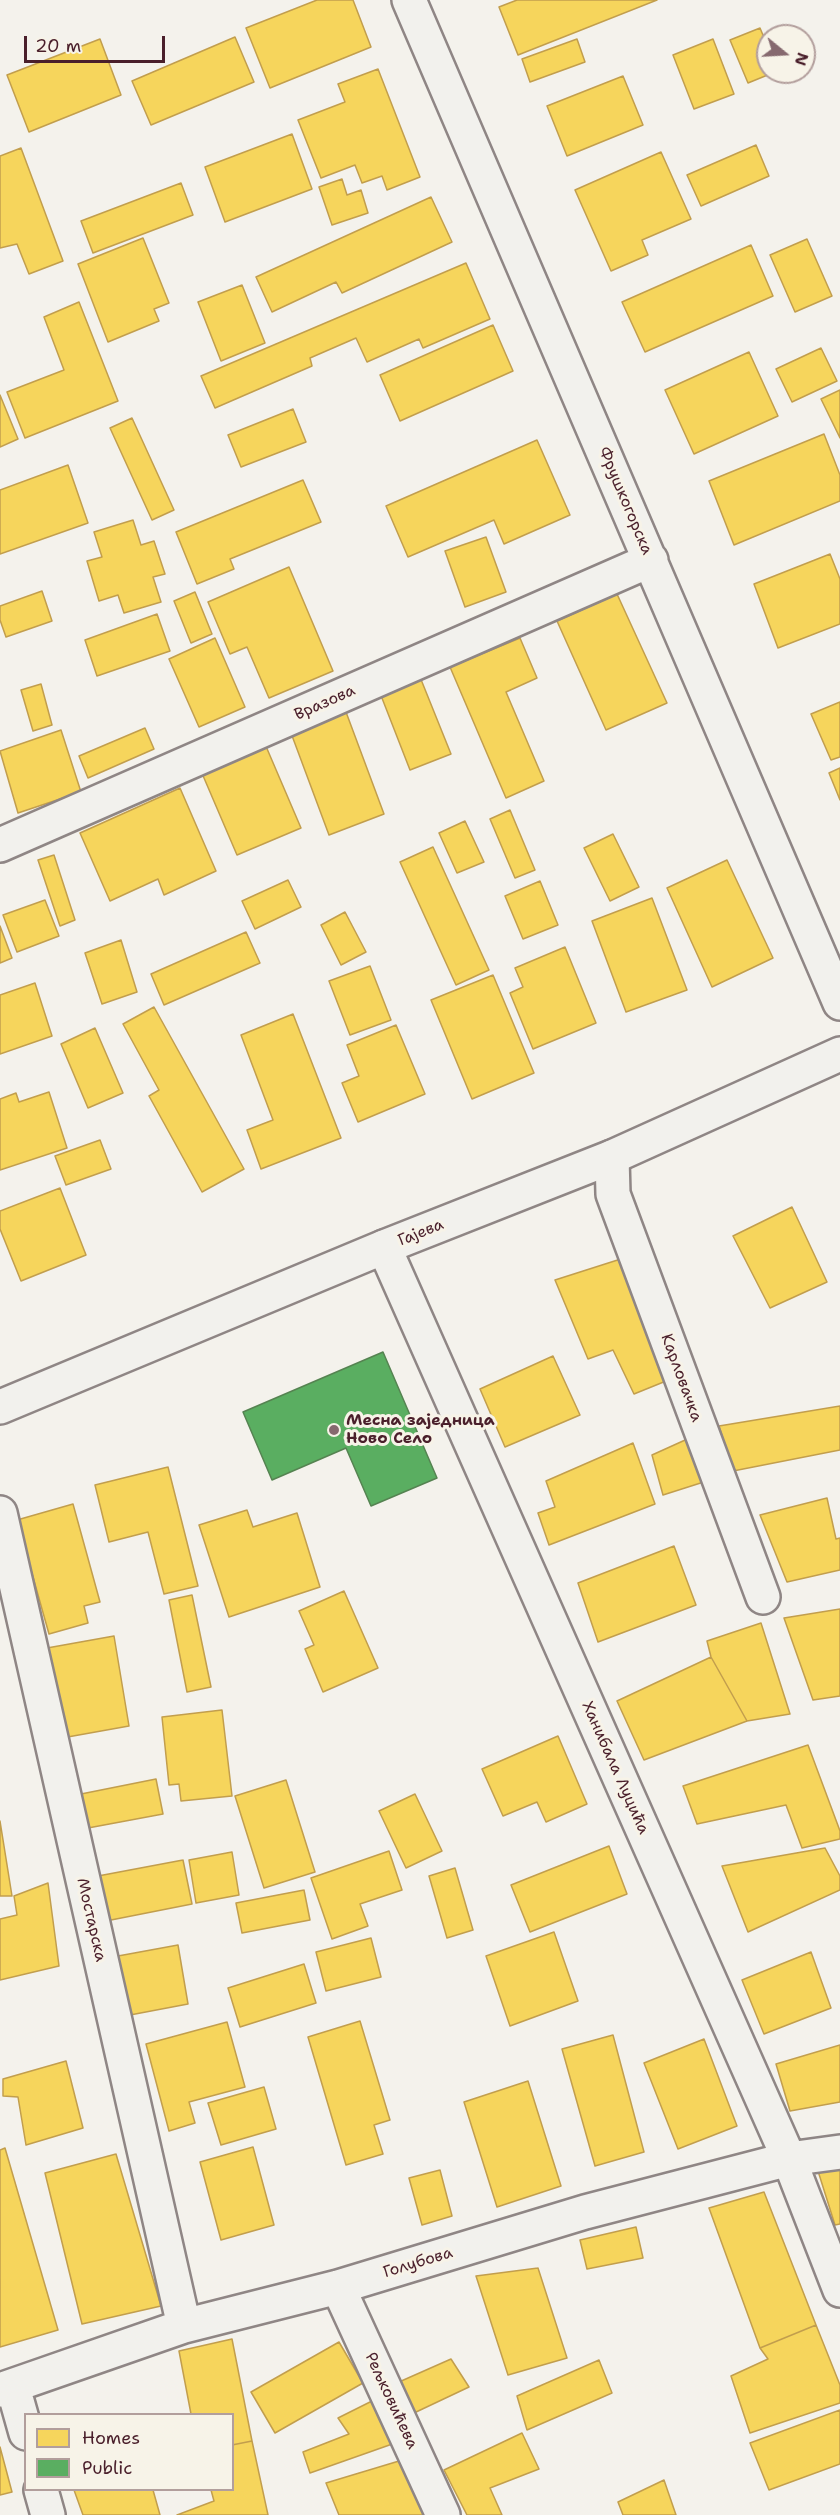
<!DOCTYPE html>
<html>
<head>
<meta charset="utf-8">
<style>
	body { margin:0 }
	#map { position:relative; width:840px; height:2515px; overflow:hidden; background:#f4f2ec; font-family:"Shantell Sans",sans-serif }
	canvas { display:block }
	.legend { position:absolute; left:24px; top:2413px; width:210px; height:78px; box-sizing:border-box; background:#f7f3e8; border:2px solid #b29e9c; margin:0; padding:8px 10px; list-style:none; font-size:18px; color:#4a1f2b }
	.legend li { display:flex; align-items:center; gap:12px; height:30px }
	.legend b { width:30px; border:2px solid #b29e9c }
	.north { position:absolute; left:756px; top:24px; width:60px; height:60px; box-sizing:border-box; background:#f7f3e8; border:2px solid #b29e9c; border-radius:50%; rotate:108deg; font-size:16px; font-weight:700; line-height:24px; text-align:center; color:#4a1f2b }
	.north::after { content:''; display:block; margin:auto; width:21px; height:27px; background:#86696f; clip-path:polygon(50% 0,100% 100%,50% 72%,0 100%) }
	.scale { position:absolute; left:24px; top:36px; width:141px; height:27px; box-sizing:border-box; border:3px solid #4a1f2b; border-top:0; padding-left:8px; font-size:18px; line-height:21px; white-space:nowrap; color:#4a1f2b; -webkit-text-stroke:4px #f7f3e8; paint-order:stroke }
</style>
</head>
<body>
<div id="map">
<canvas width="840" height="2515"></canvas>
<ul class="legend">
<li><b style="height:16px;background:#f6d55c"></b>Homes</li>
<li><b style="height:16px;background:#5aae61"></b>Public</li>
</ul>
<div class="north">N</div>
<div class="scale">20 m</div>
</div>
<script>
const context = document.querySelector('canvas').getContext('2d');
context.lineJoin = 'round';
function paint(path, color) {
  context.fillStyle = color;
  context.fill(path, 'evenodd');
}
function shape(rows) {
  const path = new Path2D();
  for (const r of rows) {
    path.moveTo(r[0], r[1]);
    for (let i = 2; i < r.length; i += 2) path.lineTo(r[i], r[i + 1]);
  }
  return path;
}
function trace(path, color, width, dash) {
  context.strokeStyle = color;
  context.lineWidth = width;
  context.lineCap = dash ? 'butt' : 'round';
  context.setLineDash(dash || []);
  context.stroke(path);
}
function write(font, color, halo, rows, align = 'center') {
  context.font = font + ' "Shantell Sans",sans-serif';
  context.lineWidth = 6;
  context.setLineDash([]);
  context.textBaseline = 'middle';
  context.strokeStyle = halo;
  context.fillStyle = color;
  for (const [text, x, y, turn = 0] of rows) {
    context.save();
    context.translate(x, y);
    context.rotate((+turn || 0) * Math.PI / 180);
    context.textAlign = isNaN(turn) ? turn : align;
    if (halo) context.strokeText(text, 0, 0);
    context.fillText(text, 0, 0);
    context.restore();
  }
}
const homes = shape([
	[317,0,353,0,371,47,270,88,246,28,317,0],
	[517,0,657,0,518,55,499,7,517,0],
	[760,28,768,47,768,72,775,72,748,83,730,40,760,28],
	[235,37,254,82,151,125,132,81,235,37],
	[100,39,121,95,29,132,7,75,100,39],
	[577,39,585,62,530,82,522,59,577,39],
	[713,39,734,94,694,109,673,55,713,39],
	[378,69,420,177,387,190,382,176,362,183,355,165,321,178,298,120,345,102,338,84,378,69],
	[623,76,643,125,567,156,547,106,623,76],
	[292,134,312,189,225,222,205,167,292,134],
	[756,145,769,176,701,206,687,175,756,145],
	[21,148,63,261,29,274,17,244,0,248,0,156,21,148],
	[661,152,691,219,642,240,648,255,611,271,575,190,661,152],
	[342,179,347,195,361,190,368,213,332,225,319,187,342,179],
	[181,183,193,215,93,253,81,221,181,183],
	[431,197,452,242,342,293,336,282,272,312,256,277,431,197],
	[143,238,169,303,154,309,159,321,108,342,78,264,143,238],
	[807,239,832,296,795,312,770,255,807,239],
	[751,245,773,296,645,352,622,302,751,245],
	[466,263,490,319,423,348,419,339,367,362,356,338,310,358,312,366,215,408,201,376,466,263],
	[242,285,265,343,221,361,198,302,242,285],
	[79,302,118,401,25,438,7,392,64,370,44,317,79,302],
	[493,325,513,371,400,421,380,375,493,325],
	[821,348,837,381,792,402,776,369,821,348],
	[749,352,778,416,694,454,665,390,749,352],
	[840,390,840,438,821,399,840,390],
	[0,395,18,439,0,447,0,395],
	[293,409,306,442,241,467,228,435,293,409],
	[132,418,174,510,152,520,110,428,132,418],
	[824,434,840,475,840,501,734,545,709,481,824,434],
	[537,440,570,515,504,544,494,520,408,557,386,506,537,440],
	[68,465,88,523,0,554,0,490,68,465],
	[303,480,321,522,230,559,234,569,197,584,176,532,303,480],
	[133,520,141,545,154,541,165,574,153,577,161,602,124,613,118,595,99,601,87,561,102,557,94,532,133,520],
	[486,537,506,592,465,607,445,551,486,537],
	[830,554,840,579,840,624,778,648,754,584,830,554],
	[289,567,333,671,269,698,247,647,230,654,208,602,289,567],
	[42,591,52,621,6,637,0,620,0,606,42,591],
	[195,592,212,634,191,643,174,601,195,592],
	[617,594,667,703,606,730,557,621,617,594],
	[157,614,170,651,97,676,85,640,157,614],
	[215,638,245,707,199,727,169,659,215,638],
	[520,638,537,678,506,692,544,781,506,798,450,667,520,638],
	[420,677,451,754,410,770,380,693,420,677],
	[41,684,52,725,33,731,21,690,41,684],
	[840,702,840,757,831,760,811,714,840,702],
	[346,712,384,814,329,835,291,733,346,712],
	[145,728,154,749,88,778,79,756,145,728],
	[61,730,81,792,18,813,0,751,61,730],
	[265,744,301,828,237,855,201,771,265,744],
	[840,768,840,800,829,773,840,768],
	[180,788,216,871,164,895,158,879,110,901,80,833,180,788],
	[510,810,535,870,515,878,490,819,510,810],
	[465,821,484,862,457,873,439,833,465,821],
	[613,834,639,887,610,901,584,848,613,834],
	[433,847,489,970,456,985,400,862,433,847],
	[54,855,75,920,60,926,38,860,54,855],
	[727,860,773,958,712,987,667,888,727,860],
	[288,880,301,907,255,929,242,901,288,880],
	[540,881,558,925,523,939,505,896,540,881],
	[652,898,687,990,626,1012,592,921,652,898],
	[45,900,59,936,17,952,3,915,45,900],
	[345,912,366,952,341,965,321,925,345,912],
	[0,926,12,958,0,963,0,926],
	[246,932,260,963,164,1005,151,974,246,932],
	[121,940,137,992,102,1004,85,953,121,940],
	[565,947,596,1023,533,1049,510,993,523,987,515,968,565,947],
	[370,966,391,1020,350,1035,329,981,370,966],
	[493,975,534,1073,472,1099,431,1000,493,975],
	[35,983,52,1036,0,1054,0,995,35,983],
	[154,1007,244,1169,202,1192,149,1096,159,1090,123,1024,154,1007],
	[293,1014,341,1138,261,1169,247,1130,273,1120,241,1035,293,1014],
	[396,1025,425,1094,358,1122,342,1083,359,1076,347,1045,396,1025],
	[95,1028,123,1093,88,1108,61,1044,95,1028],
	[49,1092,67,1148,0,1170,0,1099,16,1093,19,1102,49,1092],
	[100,1140,111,1169,66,1185,55,1156,100,1140],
	[60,1188,86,1255,21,1281,0,1229,0,1211,60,1188],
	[792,1207,827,1282,770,1308,733,1236,792,1207],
	[627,1257,671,1379,634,1394,613,1350,588,1359,555,1280,627,1257],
	[553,1356,580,1415,505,1447,480,1389,553,1356],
	[840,1406,840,1450,733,1471,719,1426,840,1406],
	[694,1436,710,1480,663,1495,652,1455,694,1436],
	[633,1443,655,1504,549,1545,538,1513,555,1507,546,1481,633,1443],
	[168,1467,198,1586,164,1594,148,1532,109,1542,95,1485,168,1467],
	[827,1498,836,1539,840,1538,840,1570,787,1582,760,1515,827,1498],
	[73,1504,100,1602,84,1606,88,1623,49,1634,17,1520,73,1504],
	[247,1510,253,1527,297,1513,320,1587,229,1617,199,1525,247,1510],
	[674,1546,696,1605,598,1642,578,1583,674,1546],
	[344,1591,378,1668,323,1692,305,1649,314,1645,299,1611,344,1591],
	[192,1595,211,1687,187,1692,169,1600,192,1595],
	[840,1609,840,1696,813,1700,784,1618,840,1609],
	[761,1623,790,1714,747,1721,711,1657,707,1641,761,1623],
	[114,1636,129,1726,62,1738,47,1648,114,1636],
	[711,1657,747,1721,644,1760,617,1701,711,1657],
	[222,1710,232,1796,181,1801,179,1784,169,1785,162,1717,222,1710],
	[558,1736,587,1804,546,1822,537,1802,503,1816,482,1769,558,1736],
	[808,1745,840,1831,840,1839,802,1848,786,1805,697,1824,683,1786,808,1745],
	[156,1779,163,1814,88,1828,81,1794,156,1779],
	[286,1780,315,1872,264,1888,235,1796,286,1780],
	[415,1794,442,1851,406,1868,379,1811,415,1794],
	[0,1821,12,1896,0,1896,0,1821],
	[609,1846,627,1894,530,1932,511,1885,609,1846],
	[825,1848,840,1876,840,1890,748,1932,722,1866,825,1848],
	[389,1851,402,1890,360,1904,368,1926,332,1939,311,1878,389,1851],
	[232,1852,239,1895,196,1903,189,1860,232,1852],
	[183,1860,192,1904,106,1921,98,1876,183,1860],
	[455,1868,473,1930,447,1938,429,1876,455,1868],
	[48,1883,59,1966,0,1980,0,1919,17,1915,14,1896,48,1883],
	[304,1890,310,1920,242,1933,236,1903,304,1890],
	[554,1932,578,2001,510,2026,486,1956,554,1932],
	[371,1938,381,1977,326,1991,316,1952,371,1938],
	[178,1945,188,2004,130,2015,118,1956,178,1945],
	[811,1952,831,2008,764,2034,742,1980,811,1952],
	[304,1964,316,2003,240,2027,228,1988,304,1964],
	[360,2021,390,2120,374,2125,383,2154,346,2165,308,2037,360,2021],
	[227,2022,245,2087,189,2102,195,2123,169,2131,146,2044,227,2022],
	[613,2035,644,2152,595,2166,562,2049,613,2035],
	[704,2039,737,2126,678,2149,644,2063,704,2039],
	[840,2045,840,2102,790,2111,776,2064,840,2045],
	[66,2061,83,2128,26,2145,18,2097,3,2096,3,2079,66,2061],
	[528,2081,561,2186,497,2207,464,2102,528,2081],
	[264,2087,276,2129,221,2145,208,2103,264,2087],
	[253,2147,274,2225,221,2240,200,2162,253,2147],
	[5,2148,58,2330,0,2347,0,2150,5,2148],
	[116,2154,161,2306,82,2324,45,2173,116,2154],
	[840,2167,840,2224,835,2225,818,2171,840,2167],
	[440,2170,452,2216,422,2225,409,2178,440,2170],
	[764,2192,816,2325,760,2348,709,2208,764,2192],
	[636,2227,643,2258,587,2269,580,2240,636,2227],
	[538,2268,567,2358,508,2375,476,2276,538,2268],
	[816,2325,840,2385,840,2403,750,2433,731,2376,768,2359,760,2348,816,2325],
	[232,2339,252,2441,232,2445,232,2414,191,2414,179,2351,232,2339],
	[339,2342,363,2383,275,2433,251,2392,339,2342],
	[451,2359,469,2387,414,2413,399,2382,451,2359],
	[599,2360,612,2393,527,2430,517,2396,599,2360],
	[374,2400,398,2442,310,2473,303,2452,349,2434,338,2418,374,2400],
	[840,2410,840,2464,769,2490,750,2443,840,2410],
	[522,2433,539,2469,490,2488,502,2515,467,2515,444,2470,522,2433],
	[252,2441,268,2515,177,2515,214,2501,211,2490,232,2490,232,2445,252,2441],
	[0,2447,12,2492,0,2495,0,2447],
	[399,2461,424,2515,339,2515,326,2483,399,2461],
	[664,2480,676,2515,623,2515,618,2502,664,2480],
	[74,2490,153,2490,160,2515,83,2515,74,2490]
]);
paint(homes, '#f6d55c');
trace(homes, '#c29e4d', 1.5);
const public = shape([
	[383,1352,437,1478,371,1506,346,1448,272,1480,243,1412,383,1352]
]);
paint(public, '#5aae61');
trace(public, '#558351', 1.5);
const street = shape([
	[409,0,840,1003],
	[0,845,651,560],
	[612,1157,613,1194,763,1597],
	[384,1247,789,2159,840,2290],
	[0,1513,184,2326],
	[338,2287,443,2515],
	[13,2387,26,2433],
	[0,2390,184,2326,338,2287,585,2212,789,2159,840,2152],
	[41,2490,48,2515]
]);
const secondary = shape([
	[0,1407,384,1247,612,1157,840,1054]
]);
trace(street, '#8f8685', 38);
trace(secondary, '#8f8685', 38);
trace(street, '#f2f1ed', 33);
trace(secondary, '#f2f1ed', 33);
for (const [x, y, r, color] of [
	[334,1430,6,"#86696f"]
]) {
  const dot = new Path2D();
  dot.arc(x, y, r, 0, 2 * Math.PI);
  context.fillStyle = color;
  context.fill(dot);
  trace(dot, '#f7f3e8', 2);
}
write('16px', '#4a1f2b', '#f7f3e8', [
	["Фрушкогорска",625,501,67],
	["Вразова",325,703,-24],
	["Гајева",421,1233,-22],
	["Карловачка",681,1378,70],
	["Ханибала Луцића",615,1768,66],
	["Мостарска",91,1920,77],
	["Голубова",418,2263,-17],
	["Рељковићева",391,2401,65]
]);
write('bold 16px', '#4a1f2b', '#f7f3e8', [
	["Месна заједница",346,1421],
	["Ново Село",346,1439]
], 'left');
</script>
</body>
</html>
